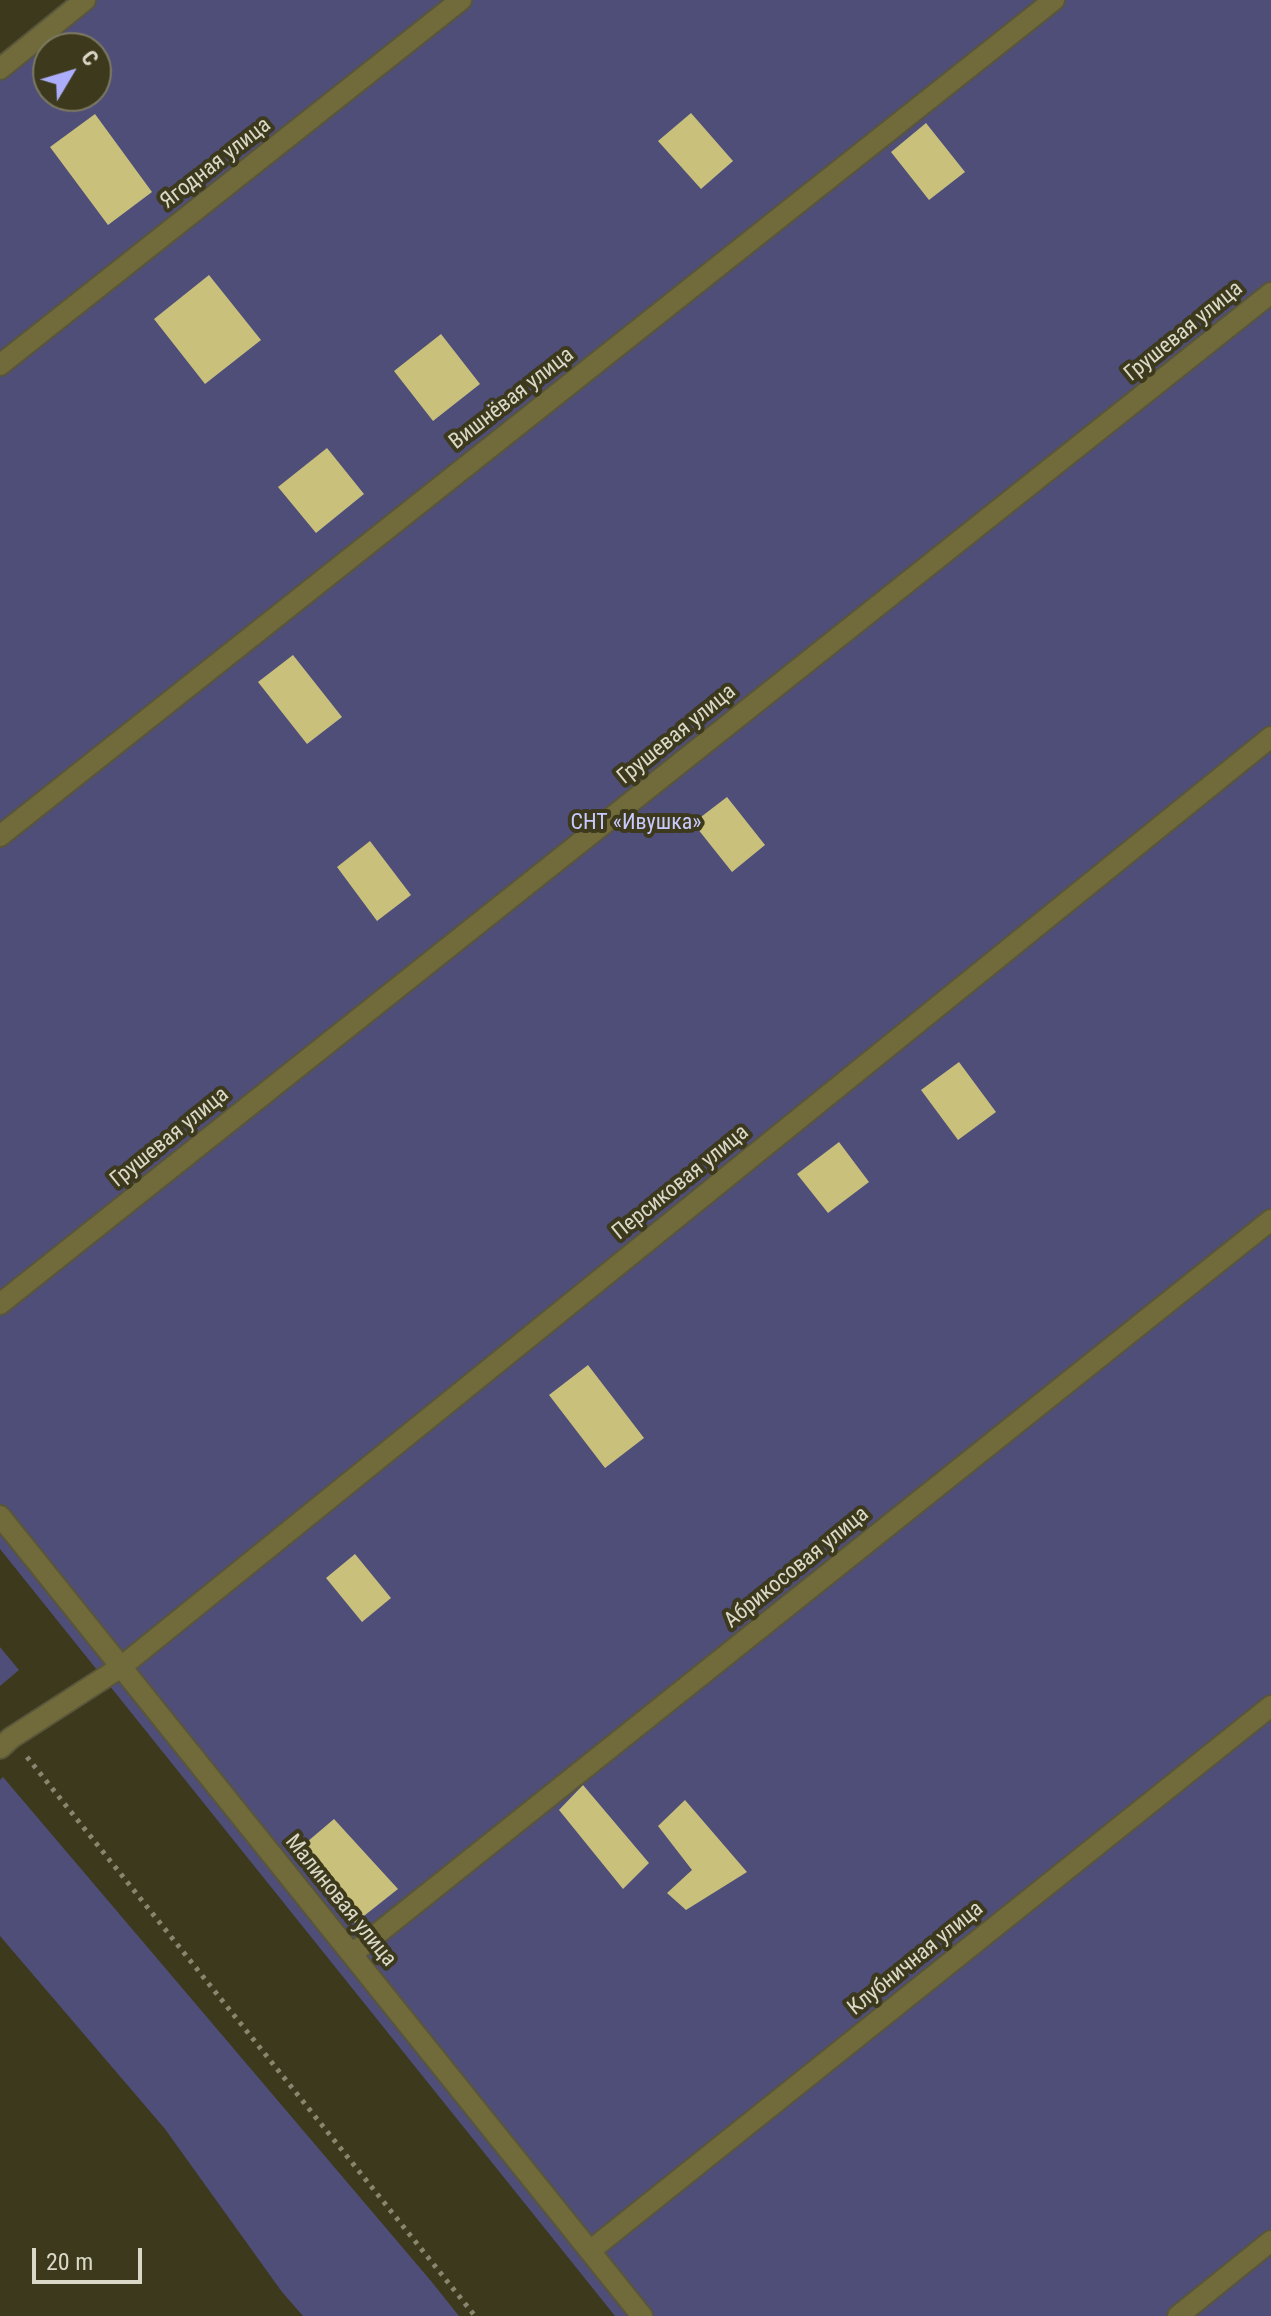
<!DOCTYPE html>
<html>
<head>
<meta charset="utf-8">
<style>
	body { margin:0 }
	#map { position:relative; width:1271px; height:2316px; overflow:hidden; background:#3d391c; font-family:"Roboto Condensed",sans-serif }
	canvas { display:block }
	.north { position:absolute; left:32px; top:32px; width:80px; height:80px; box-sizing:border-box; background:#3d391c; border:2px solid #7c7961; border-radius:50%; rotate:52deg; font-size:22px; font-weight:700; line-height:32px; text-align:center; color:#dad9c8 }
	.north::after { content:''; display:block; margin:auto; width:28px; height:36px; background:#adaefb; clip-path:polygon(50% 0,100% 100%,50% 72%,0 100%) }
	.scale { position:absolute; left:32px; top:2248px; width:110px; height:36px; box-sizing:border-box; border:4px solid #dad9c8; border-top:0; padding-left:10px; font-size:24px; line-height:28px; white-space:nowrap; color:#dad9c8; -webkit-text-stroke:6px #3d391c; paint-order:stroke }
</style>
</head>
<body>
<div id="map">
<canvas width="1271" height="2316"></canvas>
<div class="north">С</div>
<div class="scale">20 m</div>
</div>
<script>
const context = document.querySelector('canvas').getContext('2d');
context.lineJoin = 'round';
function paint(path, color) {
  context.fillStyle = color;
  context.fill(path, 'evenodd');
}
function shape(rows) {
  const path = new Path2D();
  for (const r of rows) {
    path.moveTo(r[0], r[1]);
    for (let i = 2; i < r.length; i += 2) path.lineTo(r[i], r[i + 1]);
  }
  return path;
}
function trace(path, color, width, dash) {
  context.strokeStyle = color;
  context.lineWidth = width;
  context.lineCap = dash ? 'butt' : 'round';
  context.setLineDash(dash || []);
  context.stroke(path);
}
function write(font, color, halo, rows, align = 'center') {
  context.font = font + ' "Roboto Condensed",sans-serif';
  context.lineWidth = 8;
  context.setLineDash([]);
  context.textBaseline = 'middle';
  context.strokeStyle = halo;
  context.fillStyle = color;
  for (const [text, x, y, turn = 0] of rows) {
    context.save();
    context.translate(x, y);
    context.rotate((+turn || 0) * Math.PI / 180);
    context.textAlign = isNaN(turn) ? turn : align;
    if (halo) context.strokeText(text, 0, 0);
    context.fillText(text, 0, 0);
    context.restore();
  }
}
paint(shape([
	[79,0,1271,0,1271,2316,615,2316,0,1549,0,65],
	[48,48,96,48,96,96,48,96],
	[0,1647,19,1670,0,1686],
	[3,1777,431,2281,459,2316,303,2316,282,2292,165,2129,0,1936,0,1780]
]), '#4e4e78');
paint(shape([
	[691,113,733,161,701,189,658,141],
	[95,114,152,192,108,225,50,147],
	[926,123,965,172,929,200,891,152],
	[209,275,261,340,205,384,154,319],
	[441,334,480,384,433,421,394,371],
	[327,448,364,494,316,533,278,487],
	[293,655,342,717,307,744,258,682],
	[727,797,765,845,732,872,693,823],
	[370,841,411,895,377,921,337,867],
	[959,1062,996,1112,958,1140,921,1090],
	[839,1142,869,1182,828,1213,797,1174],
	[588,1365,644,1438,605,1468,549,1395],
	[355,1554,391,1598,362,1622,326,1578],
	[583,1785,649,1863,623,1889,559,1810],
	[685,1800,747,1872,686,1910,667,1893,692,1870,658,1826],
	[334,1819,398,1889,355,1923,294,1853]
]), '#c9c07b');
const minor = shape([
	[0,69,85,0],
	[0,365,461,0],
	[0,836,1054,0],
	[0,1304,1271,293],
	[0,1516,642,2316],
	[0,1748,11,1738,121,1667,1271,737],
	[352,1954,1271,1220],
	[591,2250,1271,1706],
	[1178,2316,1271,2241]
]);
trace(minor, '#59563b', 24);
trace(shape([
	[27,1757,475,2316]
]), '#88866e', 5, [4, 6]);
trace(minor, '#716b3b', 20);
write('22px', '#dad9c8', '#3d391c', [
	["Ягодная улица",216,164,-38],
	["Грушевая улица",1184,332,-39],
	["Вишнёвая улица",512,399,-38],
	["Грушевая улица",677,735,-39],
	["Грушевая улица",170,1138,-39],
	["Персиковая улица",681,1183,-39],
	["Абрикосовая улица",797,1568,-39],
	["Малиновая улица",340,1901,51],
	["Клубничная улица",916,1959,-39]
]);
write('22px', '#c8cafe', '#3d391c', [
	["СНТ «Ивушка»",636,823]
]);
</script>
</body>
</html>
